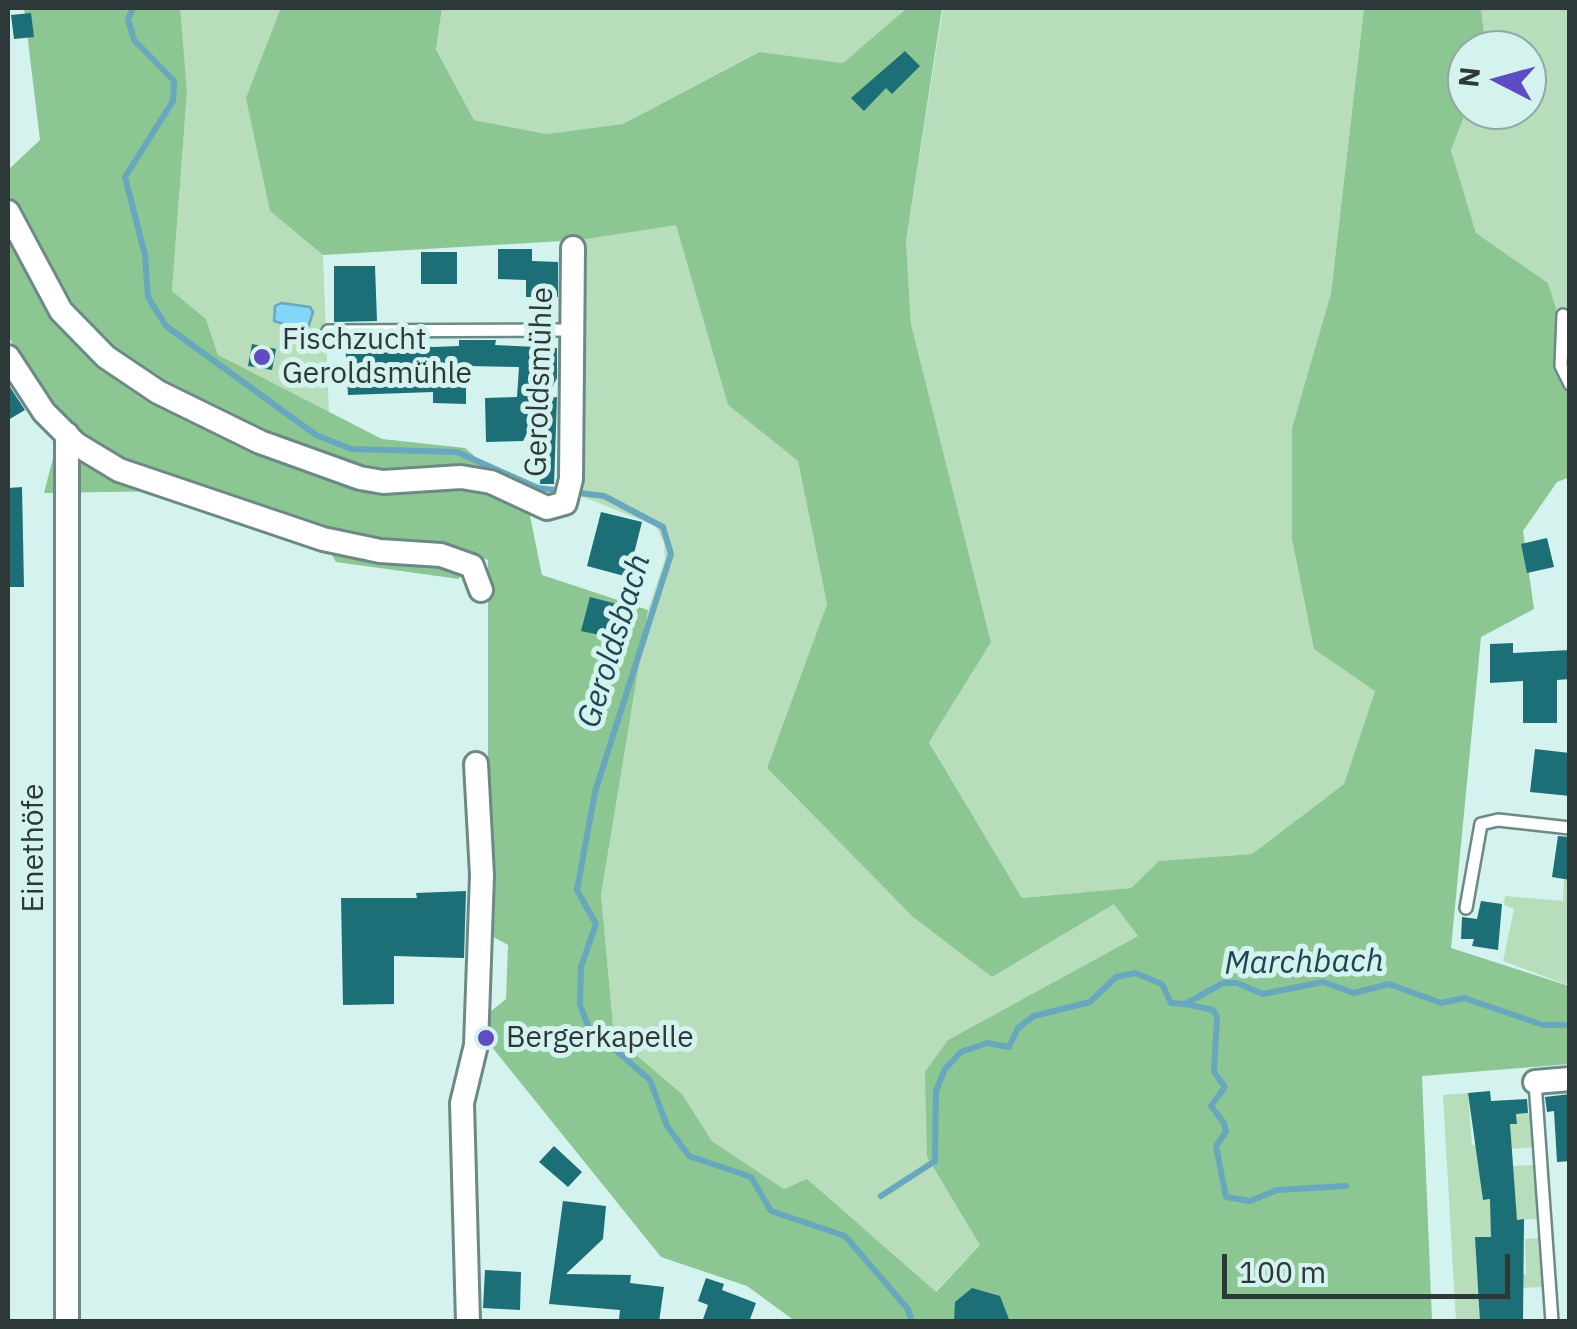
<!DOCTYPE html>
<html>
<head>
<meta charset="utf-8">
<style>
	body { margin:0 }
	#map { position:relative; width:1577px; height:1329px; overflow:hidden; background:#d4f3ef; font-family:"IBM Plex Sans",sans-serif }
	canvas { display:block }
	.frame { position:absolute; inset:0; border:10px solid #2d3938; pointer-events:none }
	.north { position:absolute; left:1447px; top:30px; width:100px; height:100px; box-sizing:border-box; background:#d4f3ef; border:2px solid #91a9a6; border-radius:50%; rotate:276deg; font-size:28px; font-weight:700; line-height:40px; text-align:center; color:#2d3938 }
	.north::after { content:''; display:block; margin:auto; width:35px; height:45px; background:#5e4cc5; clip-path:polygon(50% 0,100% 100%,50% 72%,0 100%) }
	.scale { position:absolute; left:1222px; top:1254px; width:288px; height:45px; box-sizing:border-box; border:5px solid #2d3938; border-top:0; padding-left:12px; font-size:30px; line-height:35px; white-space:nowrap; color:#2d3938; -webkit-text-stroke:8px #d4f3ef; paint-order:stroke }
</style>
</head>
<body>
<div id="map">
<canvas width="1577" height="1329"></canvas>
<div class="frame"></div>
<div class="north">N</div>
<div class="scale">100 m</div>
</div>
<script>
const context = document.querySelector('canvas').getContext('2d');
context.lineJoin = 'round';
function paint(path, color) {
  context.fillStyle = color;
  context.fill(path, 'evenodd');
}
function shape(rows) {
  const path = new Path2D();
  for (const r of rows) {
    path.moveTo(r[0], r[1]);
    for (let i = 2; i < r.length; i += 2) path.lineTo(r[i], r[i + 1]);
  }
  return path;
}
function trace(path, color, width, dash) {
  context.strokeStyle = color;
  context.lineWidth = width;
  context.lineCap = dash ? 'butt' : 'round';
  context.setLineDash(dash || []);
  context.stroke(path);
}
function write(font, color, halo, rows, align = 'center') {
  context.font = font + ' "IBM Plex Sans",sans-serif';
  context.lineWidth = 10;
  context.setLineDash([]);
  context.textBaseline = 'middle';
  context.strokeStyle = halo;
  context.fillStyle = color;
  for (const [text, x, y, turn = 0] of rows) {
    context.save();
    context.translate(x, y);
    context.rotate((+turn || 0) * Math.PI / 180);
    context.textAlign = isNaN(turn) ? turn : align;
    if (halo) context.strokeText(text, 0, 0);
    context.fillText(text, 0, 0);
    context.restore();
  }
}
paint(shape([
	[179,8,281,8,270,211,323,255,329,414,218,355,206,319,172,291,187,94],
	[442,8,907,8,843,63,758,52,623,124,546,134,474,120,436,48],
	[943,8,1364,8,1331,293,1292,428,1292,538,1375,691,1344,784,1252,854,1159,861,1131,888,1022,898,929,741,991,641,911,324,906,241],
	[1481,8,1569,8,1569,327,1562,327,1548,283,1476,233,1451,150,1467,109,1527,110,1527,50,1486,50],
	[676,224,728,405,798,461,827,604,767,768,912,916,1115,904,1138,936,948,1040,927,1157,980,1245,935,1292,807,1180,784,1189,712,1141,682,1094,614,1036,601,895,648,610,665,559,664,543,656,526,576,494,580,240],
	[1564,879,1569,880,1569,984,1565,984,1503,961,1514,909,1504,905,1505,896,1563,901],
	[1468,1093,1472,1145,1511,1141,1510,1124,1517,1123,1515,1099,1519,1114,1530,1113,1533,1147,1479,1152,1483,1200,1515,1197,1512,1166,1534,1165,1537,1219,1491,1221,1491,1237,1476,1238,1477,1275,1526,1274,1525,1239,1538,1238,1542,1287,1479,1290,1480,1321,1456,1321,1443,1095]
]), '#b7ddba');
paint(shape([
	[24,8,180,8,187,92,172,291,206,319,218,355,382,439,465,448,527,501,542,575,648,610,601,895,614,1036,682,1094,712,1141,784,1189,807,1179,936,1292,980,1245,927,1157,925,1072,948,1040,1138,936,1114,904,992,977,912,916,767,768,827,604,798,461,728,405,676,225,580,240,323,255,270,211,246,98,281,8,442,8,436,49,474,120,546,134,623,124,759,52,843,63,907,8,942,8,906,241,911,324,991,642,929,742,1022,898,1131,888,1159,861,1252,854,1344,784,1375,691,1314,649,1292,538,1292,428,1331,293,1364,8,1481,8,1486,50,1467,50,1467,109,1451,150,1476,233,1548,283,1562,327,1569,327,1570,477,1557,482,1523,531,1534,609,1481,637,1451,948,1569,986,1570,1064,1422,1076,1432,1321,795,1321,747,1286,661,1257,483,1036,485,1016,506,999,508,945,488,934,488,560,467,554,459,579,336,562,327,547,169,491,44,493,59,435,8,335,8,170,40,140]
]), '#8cc692');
const water = shape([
	[281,303,310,307,313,312,307,331,274,321,275,306,281,303]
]);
paint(water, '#82d7f9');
trace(water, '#68a8bf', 2.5);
trace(shape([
	[133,8,128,19,134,40,174,81,173,101,125,177,145,255,148,297,166,326,316,435,351,449,457,452,538,488,604,496,663,527,671,554,595,792,577,890,596,924,581,967,580,1005,588,1026,650,1080,667,1126,689,1156,751,1177,771,1211,845,1236,908,1309,912,1322],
	[1185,1004,1213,1010,1217,1017,1214,1072,1225,1087,1211,1106,1224,1123,1226,1132,1216,1146,1226,1197,1250,1201,1277,1190,1346,1186],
	[881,1196,935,1161,936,1091,945,1069,961,1052,987,1043,1009,1047,1018,1028,1034,1016,1090,1002,1116,977,1135,973,1162,984,1171,1003,1185,1004,1223,983,1237,983,1263,994,1323,982,1354,993,1389,984,1441,1003,1464,998,1543,1025,1570,1025]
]), '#68a8bf', 6);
paint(shape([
	[31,13,34,37,14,39,11,15],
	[905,51,920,66,892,94,886,88,864,111,851,98],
	[498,249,532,249,532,261,558,262,558,297,526,297,526,280,498,279],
	[421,252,457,252,457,284,421,284],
	[334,266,375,266,377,321,334,322],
	[345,340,434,347,459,346,459,340,496,340,495,345,557,348,557,378,546,398,557,397,554,484,540,484,545,399,523,441,486,442,485,398,517,397,519,367,466,366,466,404,433,403,433,392,348,395],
	[252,344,276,349,272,370,248,366],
	[8,384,25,410,8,420],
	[22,487,24,587,8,587,8,488],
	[601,512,642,522,628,577,587,566],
	[1547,538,1554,567,1527,573,1521,544],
	[590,597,617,604,609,637,581,631],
	[1513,643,1513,653,1570,650,1570,679,1557,680,1557,723,1523,723,1523,681,1490,683,1490,644],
	[1535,749,1570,753,1570,796,1530,792],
	[1558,836,1570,837,1570,880,1552,877],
	[466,891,464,958,394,956,394,1004,343,1005,341,898,417,898,416,893],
	[1481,901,1502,904,1498,950,1472,946,1474,939,1461,939,1462,917,1477,919],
	[1490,1091,1491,1101,1527,1099,1528,1113,1516,1114,1517,1124,1510,1124,1517,1220,1524,1219,1523,1322,1480,1322,1475,1237,1491,1237,1490,1199,1483,1200,1468,1093],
	[1570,1094,1570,1161,1557,1162,1554,1111,1547,1112,1545,1097],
	[554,1146,582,1172,568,1187,539,1162],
	[563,1201,606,1206,603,1239,566,1274,631,1275,630,1283,664,1287,659,1322,619,1319,620,1310,549,1304],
	[485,1270,521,1272,520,1310,483,1308],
	[706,1278,724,1284,722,1290,756,1303,749,1322,702,1322,708,1305,698,1301],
	[972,1288,1000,1296,1010,1322,954,1322,955,1302]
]), '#1c6e77');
const lane = shape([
	[1563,315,1561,366,1570,384],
	[328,331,572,330],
	[1466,908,1481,824,1498,820,1570,828],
	[1535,1082,1552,1322]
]);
const street = shape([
	[8,212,61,311,106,357,158,392,260,442,360,478,383,482,461,477,491,482,547,508,565,503,571,479,573,248],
	[8,357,44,412,76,444,119,470,323,539,380,551,441,555,472,566,481,590],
	[67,434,67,1322],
	[1535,1082,1570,1079],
	[468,1322,462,1103,476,1045,482,875,476,764]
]);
trace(lane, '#6c8985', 16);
trace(street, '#6c8985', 28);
trace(lane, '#fff', 11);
trace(street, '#fff', 22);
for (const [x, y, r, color] of [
	[262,357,10,"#5e4cc5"],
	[486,1038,10,"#5e4cc5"]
]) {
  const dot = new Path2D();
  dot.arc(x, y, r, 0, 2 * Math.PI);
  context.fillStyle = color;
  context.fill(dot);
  trace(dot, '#d4f3ef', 4);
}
write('30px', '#2d3938', '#d4f3ef', [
	["Fischzucht",282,340],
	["Geroldsmühle",282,374],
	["Bergerkapelle",506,1038]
], 'left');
write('30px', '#2d3938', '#d4f3ef', [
	["Geroldsmühle",540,382,-88],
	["Einethöfe",34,848,-90]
]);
write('italic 32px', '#1f4554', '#d4f3ef', [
	["Geroldsbach",615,641,-73],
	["Marchbach",1304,963,-1]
]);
</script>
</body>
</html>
